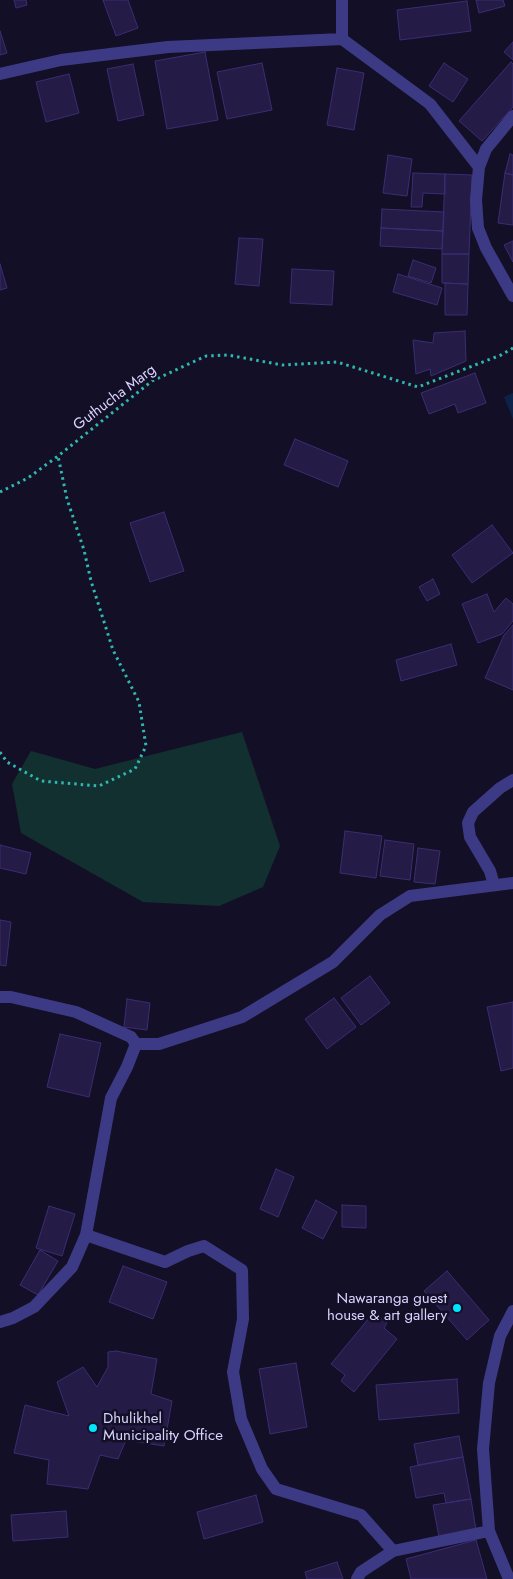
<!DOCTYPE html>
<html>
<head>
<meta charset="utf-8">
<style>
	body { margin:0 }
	canvas { display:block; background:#130f26 }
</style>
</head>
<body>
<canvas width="513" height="1579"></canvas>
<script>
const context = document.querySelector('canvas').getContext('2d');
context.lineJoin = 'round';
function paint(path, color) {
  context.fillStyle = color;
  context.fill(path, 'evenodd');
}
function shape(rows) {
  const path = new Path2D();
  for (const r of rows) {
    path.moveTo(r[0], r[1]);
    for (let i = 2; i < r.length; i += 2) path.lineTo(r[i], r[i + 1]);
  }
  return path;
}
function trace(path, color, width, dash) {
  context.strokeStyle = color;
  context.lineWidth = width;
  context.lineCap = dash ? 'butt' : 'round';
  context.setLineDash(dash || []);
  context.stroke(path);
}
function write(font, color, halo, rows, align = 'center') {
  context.font = font + ' Jost,sans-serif';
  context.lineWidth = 5;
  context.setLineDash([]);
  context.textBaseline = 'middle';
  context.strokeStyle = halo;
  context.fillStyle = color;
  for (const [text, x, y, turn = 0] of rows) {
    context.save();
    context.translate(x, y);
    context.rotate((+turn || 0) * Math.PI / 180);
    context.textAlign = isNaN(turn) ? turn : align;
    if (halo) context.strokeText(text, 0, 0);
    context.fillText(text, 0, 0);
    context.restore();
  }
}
paint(shape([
	[242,732,280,846,263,887,219,906,143,902,21,833,12,784,31,751,95,769]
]), '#12302f');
paint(shape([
	[513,393,513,419,504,397]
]), '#0c2248');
const building = shape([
	[14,0,26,0,27,5,16,8,14,0],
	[103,0,128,0,138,28,116,36,103,0],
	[476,0,503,0,505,6,479,13,476,0],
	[467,1,471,31,400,40,397,10,467,1],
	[0,31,7,53,0,55,0,31],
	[513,42,513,60,504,52,513,42],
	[205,52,218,120,167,129,155,61,205,52],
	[511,62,513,64,513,107,482,141,459,121,511,62],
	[262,63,272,110,227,119,217,72,262,63],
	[444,63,468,79,453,102,429,86,444,63],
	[133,64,144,115,118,121,107,69,133,64],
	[337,68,364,73,354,130,327,125,337,68],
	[69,74,79,113,46,122,36,82,69,74],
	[510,154,513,155,513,175,505,173,510,154],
	[388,155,412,159,407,196,383,193,388,155],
	[413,173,445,174,445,194,423,193,422,207,411,207,413,173],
	[505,173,513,175,513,225,498,223,505,173],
	[445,174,472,175,469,254,442,254,445,174],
	[382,209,444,212,443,231,381,228,382,209],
	[381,228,443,231,442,249,380,246,381,228],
	[239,238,263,239,259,286,235,284,239,238],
	[513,241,513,262,504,245,513,241],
	[442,254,469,254,468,284,442,283,442,254],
	[413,260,436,268,431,283,408,276,413,260],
	[0,264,7,288,0,290,0,264],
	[292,269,334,271,332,305,290,303,292,269],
	[398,274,442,288,437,305,393,292,398,274],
	[445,283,468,284,467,315,445,315,445,283],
	[465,331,466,361,431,376,430,369,416,374,413,340,433,343,434,333,465,331],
	[475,373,486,403,458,413,455,404,429,414,421,393,475,373],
	[295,439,348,461,338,487,284,465,295,439],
	[164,512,184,571,150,582,130,523,164,512],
	[492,525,513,553,472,583,452,555,492,525],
	[433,579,440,594,427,601,419,587,433,579],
	[487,594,494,612,506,598,513,604,513,621,502,634,478,643,462,604,487,594],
	[513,625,513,690,485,678,504,635,513,625],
	[451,644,457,665,401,681,396,660,451,644],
	[345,831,382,836,376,878,340,873,345,831],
	[385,840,414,844,410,880,380,876,385,840],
	[0,845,31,853,26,874,0,868,0,845],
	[418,848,440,851,435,884,414,882,418,848],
	[0,920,11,922,6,966,0,965,0,920],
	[370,976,390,1003,361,1025,341,998,370,976],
	[334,998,356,1027,327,1049,305,1019,334,998],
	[127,999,150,1003,147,1030,124,1027,127,999],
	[513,1002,513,1068,501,1071,487,1007,513,1002],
	[60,1034,101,1043,89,1097,47,1087,60,1034],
	[276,1169,294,1177,278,1217,260,1209,276,1169],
	[316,1200,337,1212,323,1239,302,1228,316,1200],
	[342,1205,366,1206,366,1228,342,1227,342,1205],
	[49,1206,75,1214,62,1256,36,1248,49,1206],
	[40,1250,58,1261,38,1295,20,1285,40,1250],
	[123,1266,167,1282,153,1319,109,1302,123,1266],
	[447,1271,489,1320,467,1340,424,1291,447,1271],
	[374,1312,387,1323,384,1328,397,1339,354,1392,341,1381,345,1375,331,1364,374,1312],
	[116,1351,157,1359,151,1394,172,1401,164,1446,126,1440,118,1459,100,1455,88,1489,47,1484,49,1460,14,1453,25,1405,69,1416,57,1382,83,1367,97,1387,108,1367,108,1352,116,1351],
	[296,1363,307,1427,270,1434,259,1369,296,1363],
	[457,1379,459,1413,379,1420,376,1385,457,1379],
	[459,1436,463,1457,418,1465,414,1444,459,1436],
	[463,1457,471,1499,446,1503,444,1493,416,1498,410,1467,463,1457],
	[256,1495,263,1522,204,1539,197,1512,256,1495],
	[471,1499,476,1530,439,1537,433,1505,471,1499],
	[66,1511,68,1537,13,1541,11,1515,66,1511],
	[476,1540,487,1579,411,1579,406,1559,476,1540],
	[337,1562,343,1579,307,1579,305,1572,337,1562]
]);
paint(building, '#241b47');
trace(building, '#3b2d73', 1);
trace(shape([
	[0,492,28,478,58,456,152,381,206,356,228,355,282,365,337,362,418,387,501,355,513,348],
	[0,752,7,762,41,781,99,786,135,769,146,746,139,702,113,650,91,581,84,550,67,499,58,456]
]), '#2fb8b0', 3, [2.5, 4]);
trace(shape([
	[494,885,490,871,470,837,468,823,473,812,500,788,513,780]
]), '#3d3a85', 12);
trace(shape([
	[342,39,342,0],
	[0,74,61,60,168,47,342,39,430,104,479,167],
	[513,116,486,149,479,167,476,200,478,228,486,248,513,296],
	[0,997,11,997,76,1012,131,1037,136,1044],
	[86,1235,165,1262,188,1251,204,1246,242,1270,243,1319,233,1372,241,1419,262,1469,276,1489,361,1515,393,1551,489,1531],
	[0,1322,13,1318,34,1307,72,1267,86,1235,111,1098,127,1067,136,1044,159,1044,242,1017,333,962,380,915,410,896,513,883],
	[357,1579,361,1572,393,1551],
	[509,1579,489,1531,483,1449,489,1383,500,1336,513,1311]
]), '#3d3a85', 12);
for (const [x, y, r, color] of [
	[457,1308,5,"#00e5ff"],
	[93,1428,5,"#00e5ff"]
]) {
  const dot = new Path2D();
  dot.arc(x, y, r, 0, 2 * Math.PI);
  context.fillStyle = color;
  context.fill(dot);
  trace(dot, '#130f26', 2);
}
write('15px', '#d9d4ff', '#130f26', [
	["Guthucha Marg",115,398,-37]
]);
write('15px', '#d9d4ff', '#130f26', [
	["Nawaranga guest",447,1299],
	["house & art gallery",447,1316],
	["Dhulikhel",103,1419,"left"],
	["Municipality Office",103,1436,"left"]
], 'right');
</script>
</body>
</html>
